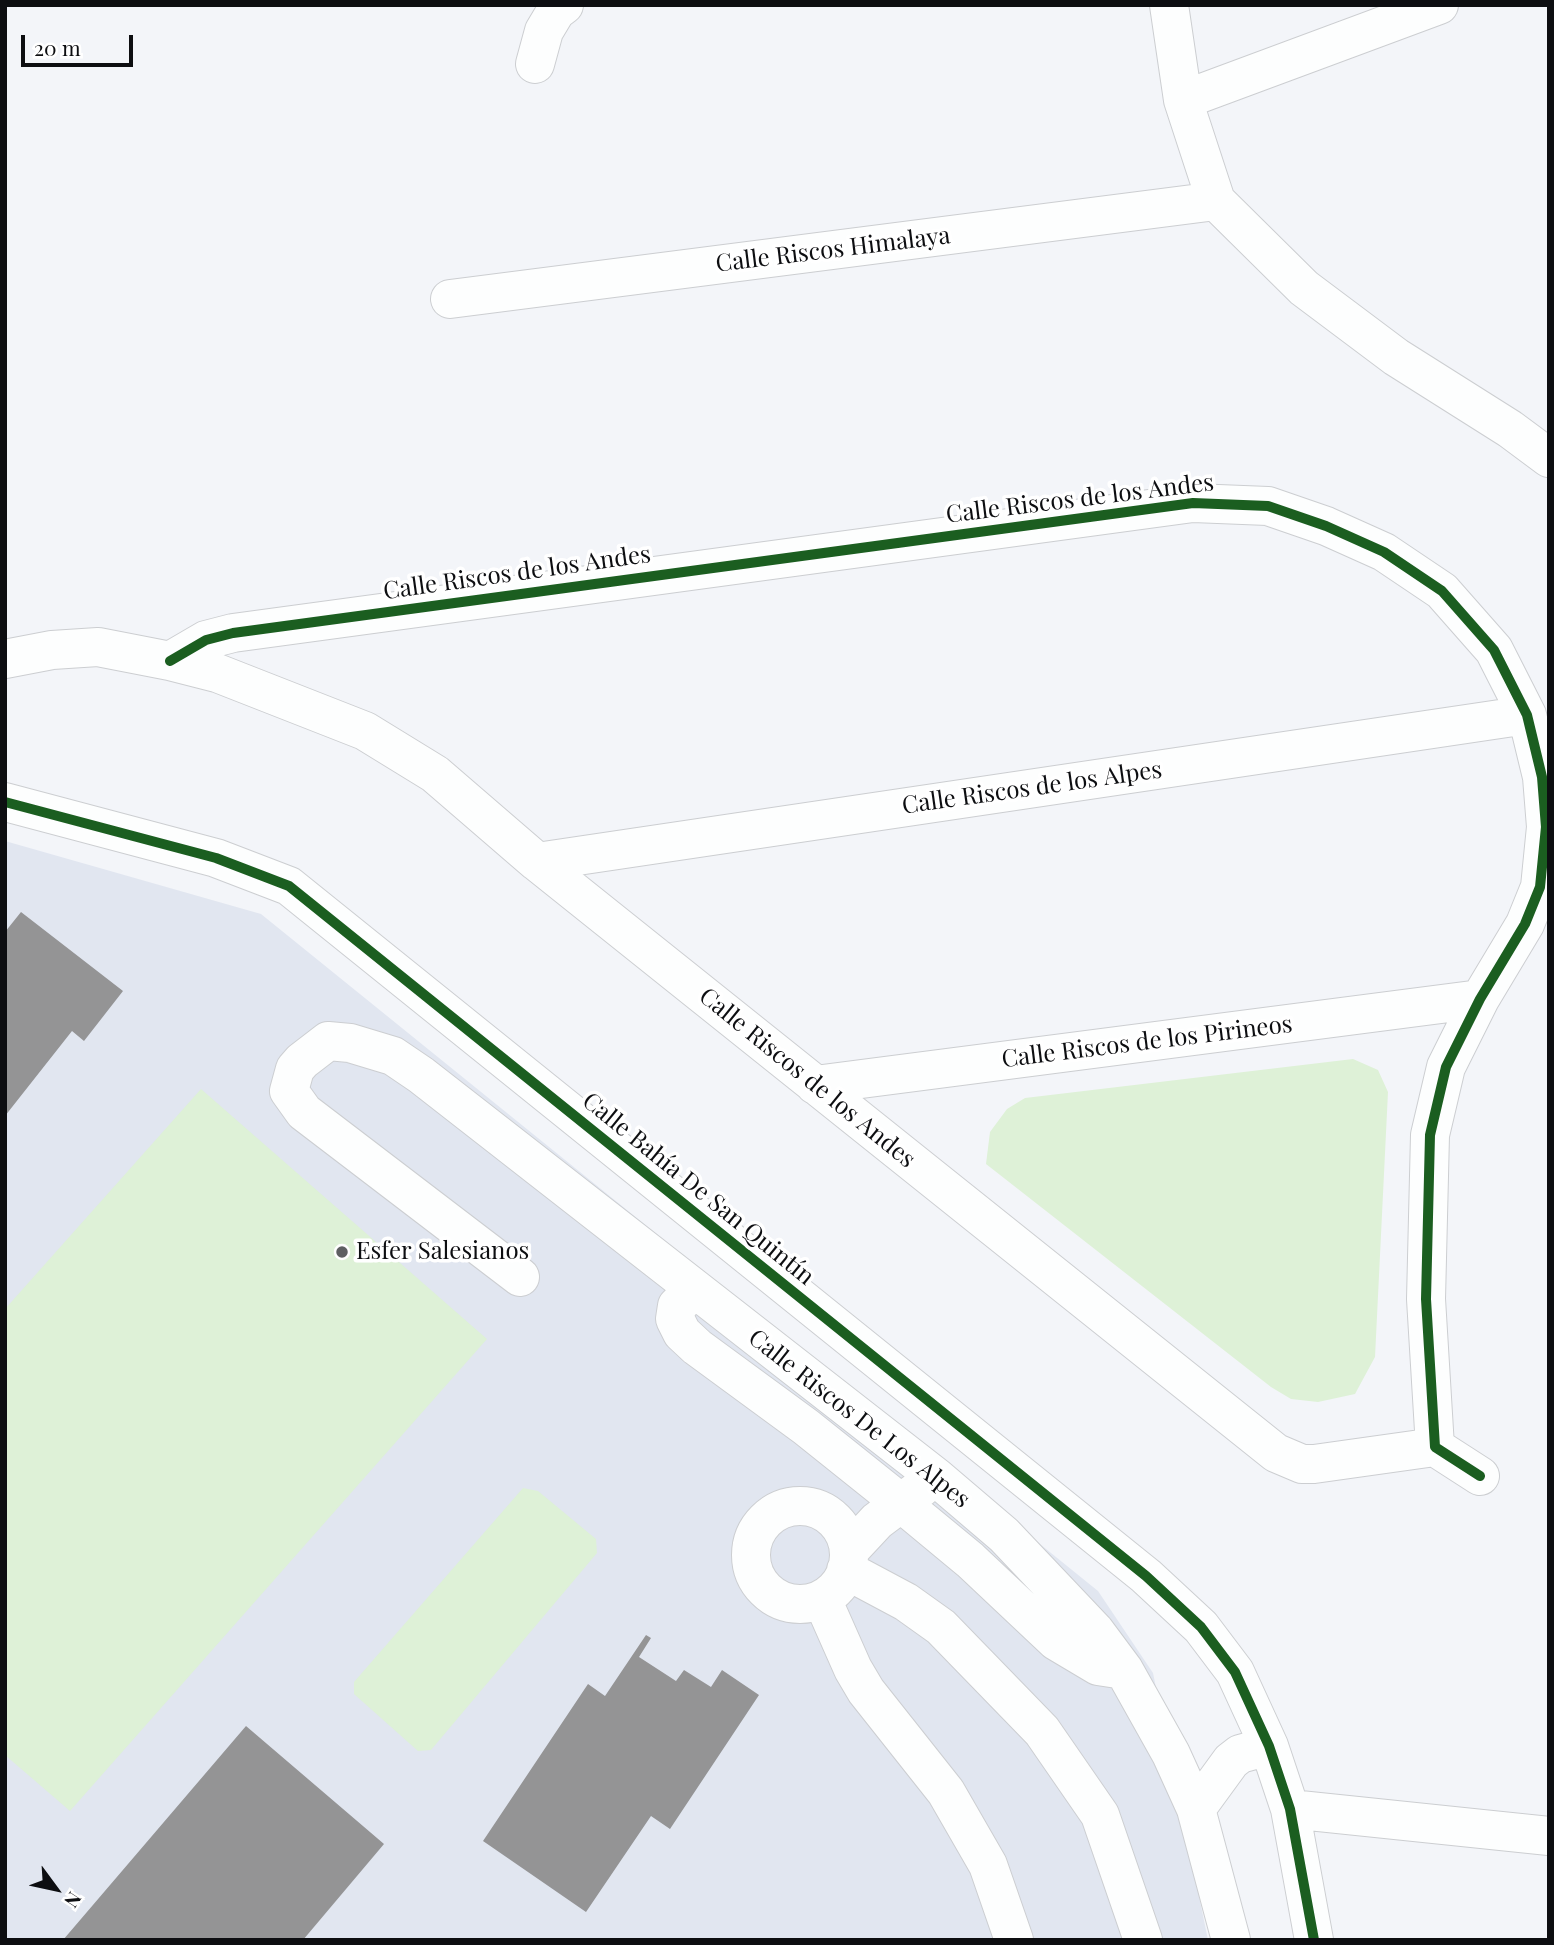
<!DOCTYPE html>
<html>
<head>
<meta charset="utf-8">
<style>
	body { margin:0 }
	#map { position:relative; width:1554px; height:1945px; overflow:hidden; background:#f3f5f9; font-family:"Playfair Display",serif }
	canvas { display:block }
	.frame { position:absolute; inset:0; border:7px solid #0d0e11; pointer-events:none }
	.north { position:absolute; left:21px; top:1854px; width:70px; height:70px; -webkit-text-stroke:5px #fff; paint-order:stroke; rotate:123deg; font-size:19px; font-weight:700; line-height:28px; text-align:center; color:#0d0e11 }
	.north::after { content:''; display:block; margin:auto; width:24px; height:32px; background:#0d0e11; clip-path:polygon(50% 0,100% 100%,50% 72%,0 100%) }
	.scale { position:absolute; left:21px; top:35px; width:112px; height:32px; box-sizing:border-box; border:4px solid #0d0e11; border-top:0; padding-left:9px; font-size:21px; line-height:24px; white-space:nowrap; color:#0d0e11; -webkit-text-stroke:5px #fff; paint-order:stroke }
</style>
</head>
<body>
<div id="map">
<canvas width="1554" height="1945"></canvas>
<div class="frame"></div>
<div class="north">N</div>
<div class="scale">20 m</div>
</div>
<script>
const context = document.querySelector('canvas').getContext('2d');
context.lineJoin = 'round';
function paint(path, color) {
  context.fillStyle = color;
  context.fill(path, 'evenodd');
}
function shape(rows) {
  const path = new Path2D();
  for (const r of rows) {
    if (r.length === 3) {
      path.moveTo(r[0] + r[2], r[1]);
      path.arc(r[0], r[1], r[2], 0, 2 * Math.PI);
      continue;
    }
    path.moveTo(r[0], r[1]);
    for (let i = 2; i < r.length; i += 2) path.lineTo(r[i], r[i + 1]);
  }
  return path;
}
function trace(path, color, width, dash) {
  context.strokeStyle = color;
  context.lineWidth = width;
  context.lineCap = dash ? 'butt' : 'round';
  context.setLineDash(dash || []);
  context.stroke(path);
}
function write(font, color, halo, rows, align = 'center') {
  context.font = font + ' "Playfair Display",serif';
  context.lineWidth = 7;
  context.setLineDash([]);
  context.textBaseline = 'middle';
  context.strokeStyle = halo;
  context.fillStyle = color;
  for (const [text, x, y, turn = 0] of rows) {
    context.save();
    context.translate(x, y);
    context.rotate((+turn || 0) * Math.PI / 180);
    context.textAlign = isNaN(turn) ? turn : align;
    if (halo) context.strokeText(text, 0, 0);
    context.fillText(text, 0, 0);
    context.restore();
  }
}
paint(shape([
	[5,841,261,914,1098,1591,1153,1673,1208,1940,5,1940]
]), '#e1e6f0');
paint(shape([
	[1353,1059,1378,1070,1388,1092,1375,1357,1355,1394,1318,1402,1291,1399,1271,1387,986,1164,990,1132,1007,1109,1025,1098],
	[201,1089,487,1339,70,1811,5,1755,5,1309],
	[523,1488,538,1491,596,1539,597,1553,431,1750,418,1751,354,1694,354,1682]
]), '#def1d7');
paint(shape([
	[21,912,123,991,84,1041,72,1031,5,1116,5,932],
	[646,1635,651,1638,639,1657,676,1681,684,1670,711,1687,722,1670,759,1695,670,1829,651,1816,586,1912,483,1841,588,1684,605,1696],
	[246,1726,384,1844,303,1940,63,1940]
]), '#949495');
const minor = shape([
	[1169,5,1183,100,1216,201,1304,288,1396,357,1510,429,1549,458],
	[535,64,544,31,556,11,564,5],
	[1183,100,1439,5],
	[450,299,1216,201],
	[5,659,52,650,98,647,170,661,217,673,365,731,435,774,537,862,1276,1453,1302,1464,1314,1464,1435,1447],
	[170,661,206,640,233,633,1193,503,1268,506,1326,526,1384,552,1442,591,1494,650,1527,715,1542,777,1546,827,1540,887,1525,924,1480,999,1446,1067,1430,1135,1426,1299,1435,1447,1480,1476],
	[5,802,216,858,289,886,1146,1576,1201,1627,1235,1672,1269,1746,1290,1809,1314,1940],
	[537,862,1527,715],
	[815,1085,1480,999],
	[520,1277,304,1112,289,1091,295,1069,302,1061,328,1041,350,1043,393,1056,421,1075,936,1477,1004,1535,1095,1631,1124,1670,1171,1754,1196,1809,1231,1940],
	[694,1289,677,1306,675,1319,682,1333,697,1347,806,1427,901,1503,970,1560,1056,1641,1098,1666,1124,1670],
	[800,1555,49],
	[849,1551,877,1521,921,1488],
	[846,1570,906,1602,941,1627,1042,1731,1100,1815,1143,1940],
	[822,1599,853,1669,866,1691,946,1792,988,1865,1014,1940],
	[1196,1809,1231,1761,1240,1754,1269,1746],
	[1290,1809,1549,1836]
]);
trace(minor, '#ccced1', 40);
trace(minor, '#fdfefe', 38);
trace(shape([
	[170,661,206,640,233,633,1193,503,1268,506,1326,526,1384,552,1442,591,1494,650,1527,715,1542,777,1546,827,1540,887,1525,924,1480,999,1446,1067,1430,1135,1426,1299,1435,1447,1480,1476],
	[5,802,216,858,289,886,1146,1576,1201,1627,1235,1672,1269,1746,1290,1809,1314,1940]
]), '#1b5e20', 10);
for (const [x, y, r, color] of [
	[342,1252,7,"#5e5f62"]
]) {
  const dot = new Path2D();
  dot.arc(x, y, r, 0, 2 * Math.PI);
  context.fillStyle = color;
  context.fill(dot);
  trace(dot, '#fff', 2.5);
}
write('24px', '#0d0e11', '#fff', [
	["Calle Riscos Himalaya",833,250,-7],
	["Calle Riscos de los Andes",1080,499,-7],
	["Calle Riscos de los Andes",517,573,-8],
	["Calle Riscos de los Alpes",1032,788,-8],
	["Calle Riscos de los Pirineos",1147,1042,-7],
	["Calle Riscos de los Andes",807,1078,39],
	["Calle Bahía De San Quintín",698,1189,39],
	["Calle Riscos De Los Alpes",859,1419,38]
]);
write('24px', '#0d0e11', '#fff', [
	["Esfer Salesianos",356,1252]
], 'left');
</script>
</body>
</html>
